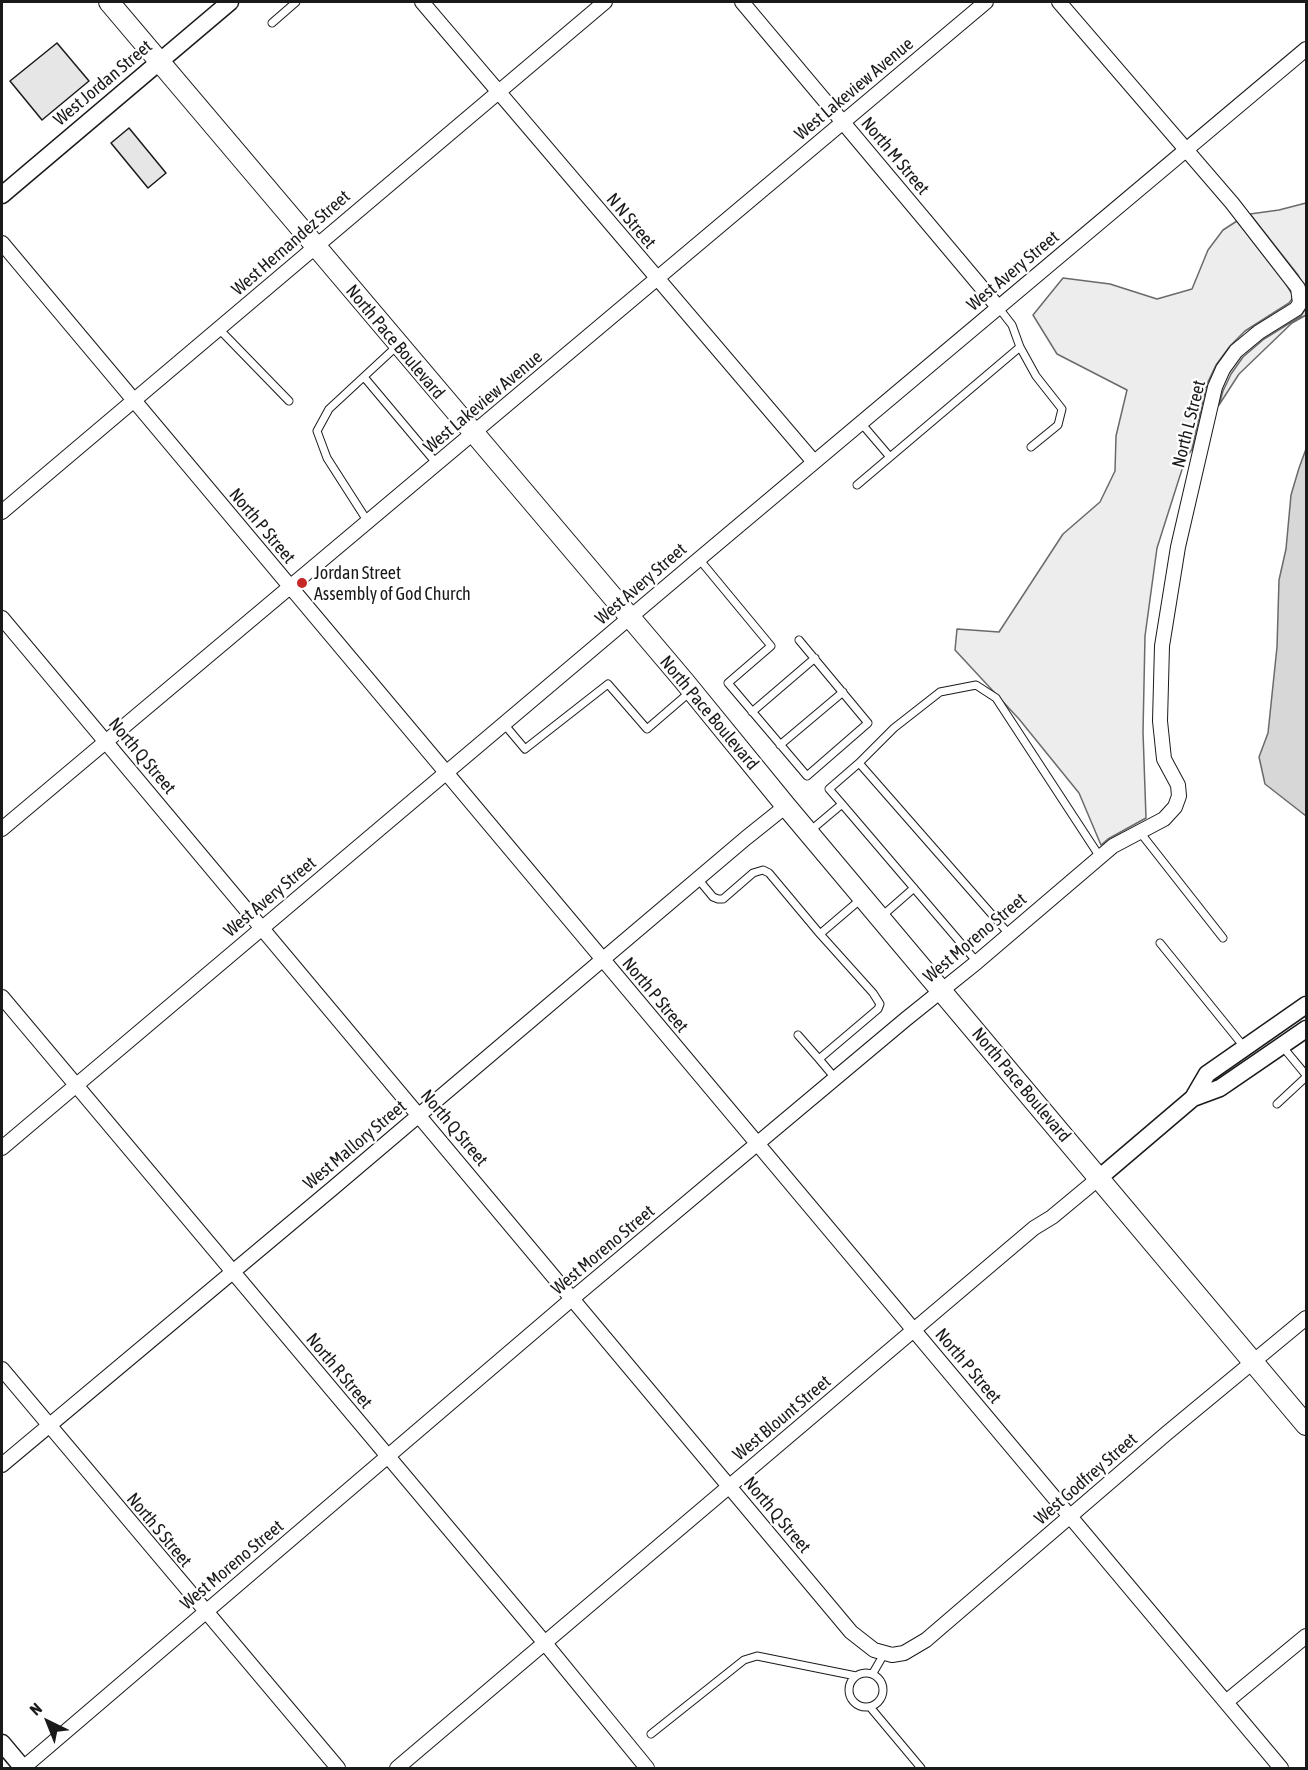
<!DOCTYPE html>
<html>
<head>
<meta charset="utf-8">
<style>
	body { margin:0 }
	#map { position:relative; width:1308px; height:1770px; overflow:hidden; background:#fff; font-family:"Asap Condensed",sans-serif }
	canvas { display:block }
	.frame { position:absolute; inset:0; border:3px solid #1a1a1a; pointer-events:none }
	.north { position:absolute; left:18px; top:1692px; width:60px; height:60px; -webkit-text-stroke:4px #fff; paint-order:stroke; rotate:317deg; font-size:16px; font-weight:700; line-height:24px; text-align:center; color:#1a1a1a }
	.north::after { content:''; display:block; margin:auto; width:21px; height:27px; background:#1a1a1a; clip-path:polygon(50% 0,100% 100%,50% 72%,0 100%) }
</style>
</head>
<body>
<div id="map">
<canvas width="1308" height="1770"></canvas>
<div class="frame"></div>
<div class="north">N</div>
</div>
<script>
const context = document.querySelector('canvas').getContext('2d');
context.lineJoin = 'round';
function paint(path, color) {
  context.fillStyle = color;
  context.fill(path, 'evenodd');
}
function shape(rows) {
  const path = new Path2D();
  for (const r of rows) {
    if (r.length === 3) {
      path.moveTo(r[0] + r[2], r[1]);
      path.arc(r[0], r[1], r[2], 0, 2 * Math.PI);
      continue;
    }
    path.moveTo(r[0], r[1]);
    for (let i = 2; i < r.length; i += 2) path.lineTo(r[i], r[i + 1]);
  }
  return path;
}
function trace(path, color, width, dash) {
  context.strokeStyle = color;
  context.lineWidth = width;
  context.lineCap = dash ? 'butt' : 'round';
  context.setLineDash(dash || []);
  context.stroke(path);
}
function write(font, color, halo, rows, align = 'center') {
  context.font = font + ' "Asap Condensed",sans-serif';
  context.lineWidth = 4.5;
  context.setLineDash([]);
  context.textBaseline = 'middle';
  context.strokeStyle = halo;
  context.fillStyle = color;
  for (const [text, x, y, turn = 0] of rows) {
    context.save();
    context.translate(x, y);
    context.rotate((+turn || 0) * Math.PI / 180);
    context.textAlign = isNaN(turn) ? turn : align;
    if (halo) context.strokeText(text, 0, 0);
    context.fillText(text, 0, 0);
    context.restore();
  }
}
const built = shape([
	[1306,203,1306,289,1298,275,1250,214,1279,210,1306,203],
	[1237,221,1286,284,1292,294,1292,299,1289,303,1245,331,1230,346,1216,365,1207,384,1192,449,1185,460,1157,548,1145,636,1143,732,1146,818,1108,839,1101,845,1079,793,1019,719,955,650,957,629,999,632,1063,534,1100,502,1115,471,1116,436,1127,390,1057,354,1033,315,1063,278,1110,284,1157,299,1192,289,1208,250,1223,230,1237,221],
	[1306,308,1306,315,1292,323,1239,374,1219,405,1223,391,1231,374,1243,357,1264,339,1301,316,1306,308]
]);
paint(built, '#ededed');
trace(built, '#6a6a6a', 1.5);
const water = shape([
	[1306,449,1306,816,1265,784,1259,757,1268,733,1277,647,1279,580,1286,549,1291,495,1299,468,1306,449]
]);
paint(water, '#d7d7d7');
trace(water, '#6a6a6a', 1.5);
const building = shape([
	[57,43,89,81,42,120,10,81,57,43],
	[129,128,166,173,148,188,111,143,129,128]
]);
paint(building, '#e6e6e6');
trace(building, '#1a1a1a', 1.5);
const service = shape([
	[272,23,296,2],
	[219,329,289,401],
	[1020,347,1036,376,1062,409,1058,425,1031,447],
	[364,377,437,464],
	[861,423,890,457],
	[857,485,1020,347,1012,325,998,307],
	[368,522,327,458,317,431,329,409,397,346],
	[699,559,771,646,728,683,807,776,868,723,799,640],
	[752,712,815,658],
	[504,724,525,749,608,684,647,729,690,692],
	[780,745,843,692],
	[859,763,894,728,940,692,976,685,996,698,1100,857],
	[842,804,829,789,859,763,1009,934],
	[810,831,842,804,977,962],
	[1139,831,1223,938],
	[698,879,713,897,718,899,723,899,753,873,763,870,769,873,820,934,861,899],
	[882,916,914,888],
	[820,934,873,993,880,1004,878,1009,819,1059,835,1078],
	[1160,943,1245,1048],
	[798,1035,819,1059],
	[1282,1046,1306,1075],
	[1277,1104,1306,1077],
	[866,1690,17],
	[873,1673,884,1654],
	[870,1707,921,1768],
	[651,1734,744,1660,757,1656,856,1676]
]);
const minor = shape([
	[422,2,814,462],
	[742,2,998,307],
	[2,243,1281,1768],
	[2,512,605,2],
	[2,618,851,1632,874,1650,892,1655,904,1653,926,1640,1167,1433,1306,1318],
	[2,829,986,2],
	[2,997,544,1642,647,1768],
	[2,1148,699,559,1306,49],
	[2,1369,338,1768],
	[2,1465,333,1188,746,838,786,806],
	[1226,1702,1306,1636],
	[23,1768,573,1298,906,1019,977,962,1113,846,1164,819,1175,807,1179,796,1178,785,1164,759,1160,721,1162,646,1178,547,1215,387,1223,369,1236,351,1259,332,1296,309,1300,303,1298,288,1232,203,1059,2],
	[397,1768,1034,1228,1052,1217,1099,1178]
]);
const tertiary = shape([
	[2,195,230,2],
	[1193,1098,1220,1088,1306,1029],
	[1099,1178,1193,1098,1207,1074,1306,1005],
	[2,1743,23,1768]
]);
const secondary = shape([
	[109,2,684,681,786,806,1306,1425]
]);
trace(service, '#1a1a1a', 9);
trace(minor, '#1a1a1a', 16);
trace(tertiary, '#1a1a1a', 19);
trace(secondary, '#1a1a1a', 22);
trace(service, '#fff', 7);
trace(minor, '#fff', 14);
trace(tertiary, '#fff', 16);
trace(secondary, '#fff', 20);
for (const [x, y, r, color] of [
	[302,583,6,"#c62828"]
]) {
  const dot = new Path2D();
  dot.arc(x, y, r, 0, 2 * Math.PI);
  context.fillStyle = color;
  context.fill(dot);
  trace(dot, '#fff', 2);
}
write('18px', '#1a1a1a', '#fff', [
	["West Jordan Street",103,83,-40],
	["West Lakeview Avenue",854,89,-40],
	["North M Street",895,156,50],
	["N N Street",631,221,50],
	["West Hernandez Street",291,243,-41],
	["West Avery Street",1013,271,-40],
	["North Pace Boulevard",395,342,50],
	["West Lakeview Avenue",483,402,-40],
	["North L Street",1189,424,-76],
	["North P Street",262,526,50],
	["West Avery Street",641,584,-41],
	["North Pace Boulevard",709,713,50],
	["North Q Street",142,756,50],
	["West Avery Street",270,897,-40],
	["West Moreno Street",975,938,-40],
	["North P Street",655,995,50],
	["North Pace Boulevard",1021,1085,50],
	["North Q Street",454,1128,50],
	["West Mallory Street",355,1145,-40],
	["West Moreno Street",603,1250,-40],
	["North P Street",968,1366,50],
	["North R Street",339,1371,50],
	["West Blount Street",782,1418,-40],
	["West Godfrey Street",1086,1479,-41],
	["North Q Street",777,1515,50],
	["North S Street",159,1530,50],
	["West Moreno Street",232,1565,-40]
]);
write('18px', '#1a1a1a', '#fff', [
	["Jordan Street",314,573],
	["Assembly of God Church",314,594]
], 'left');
</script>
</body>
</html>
